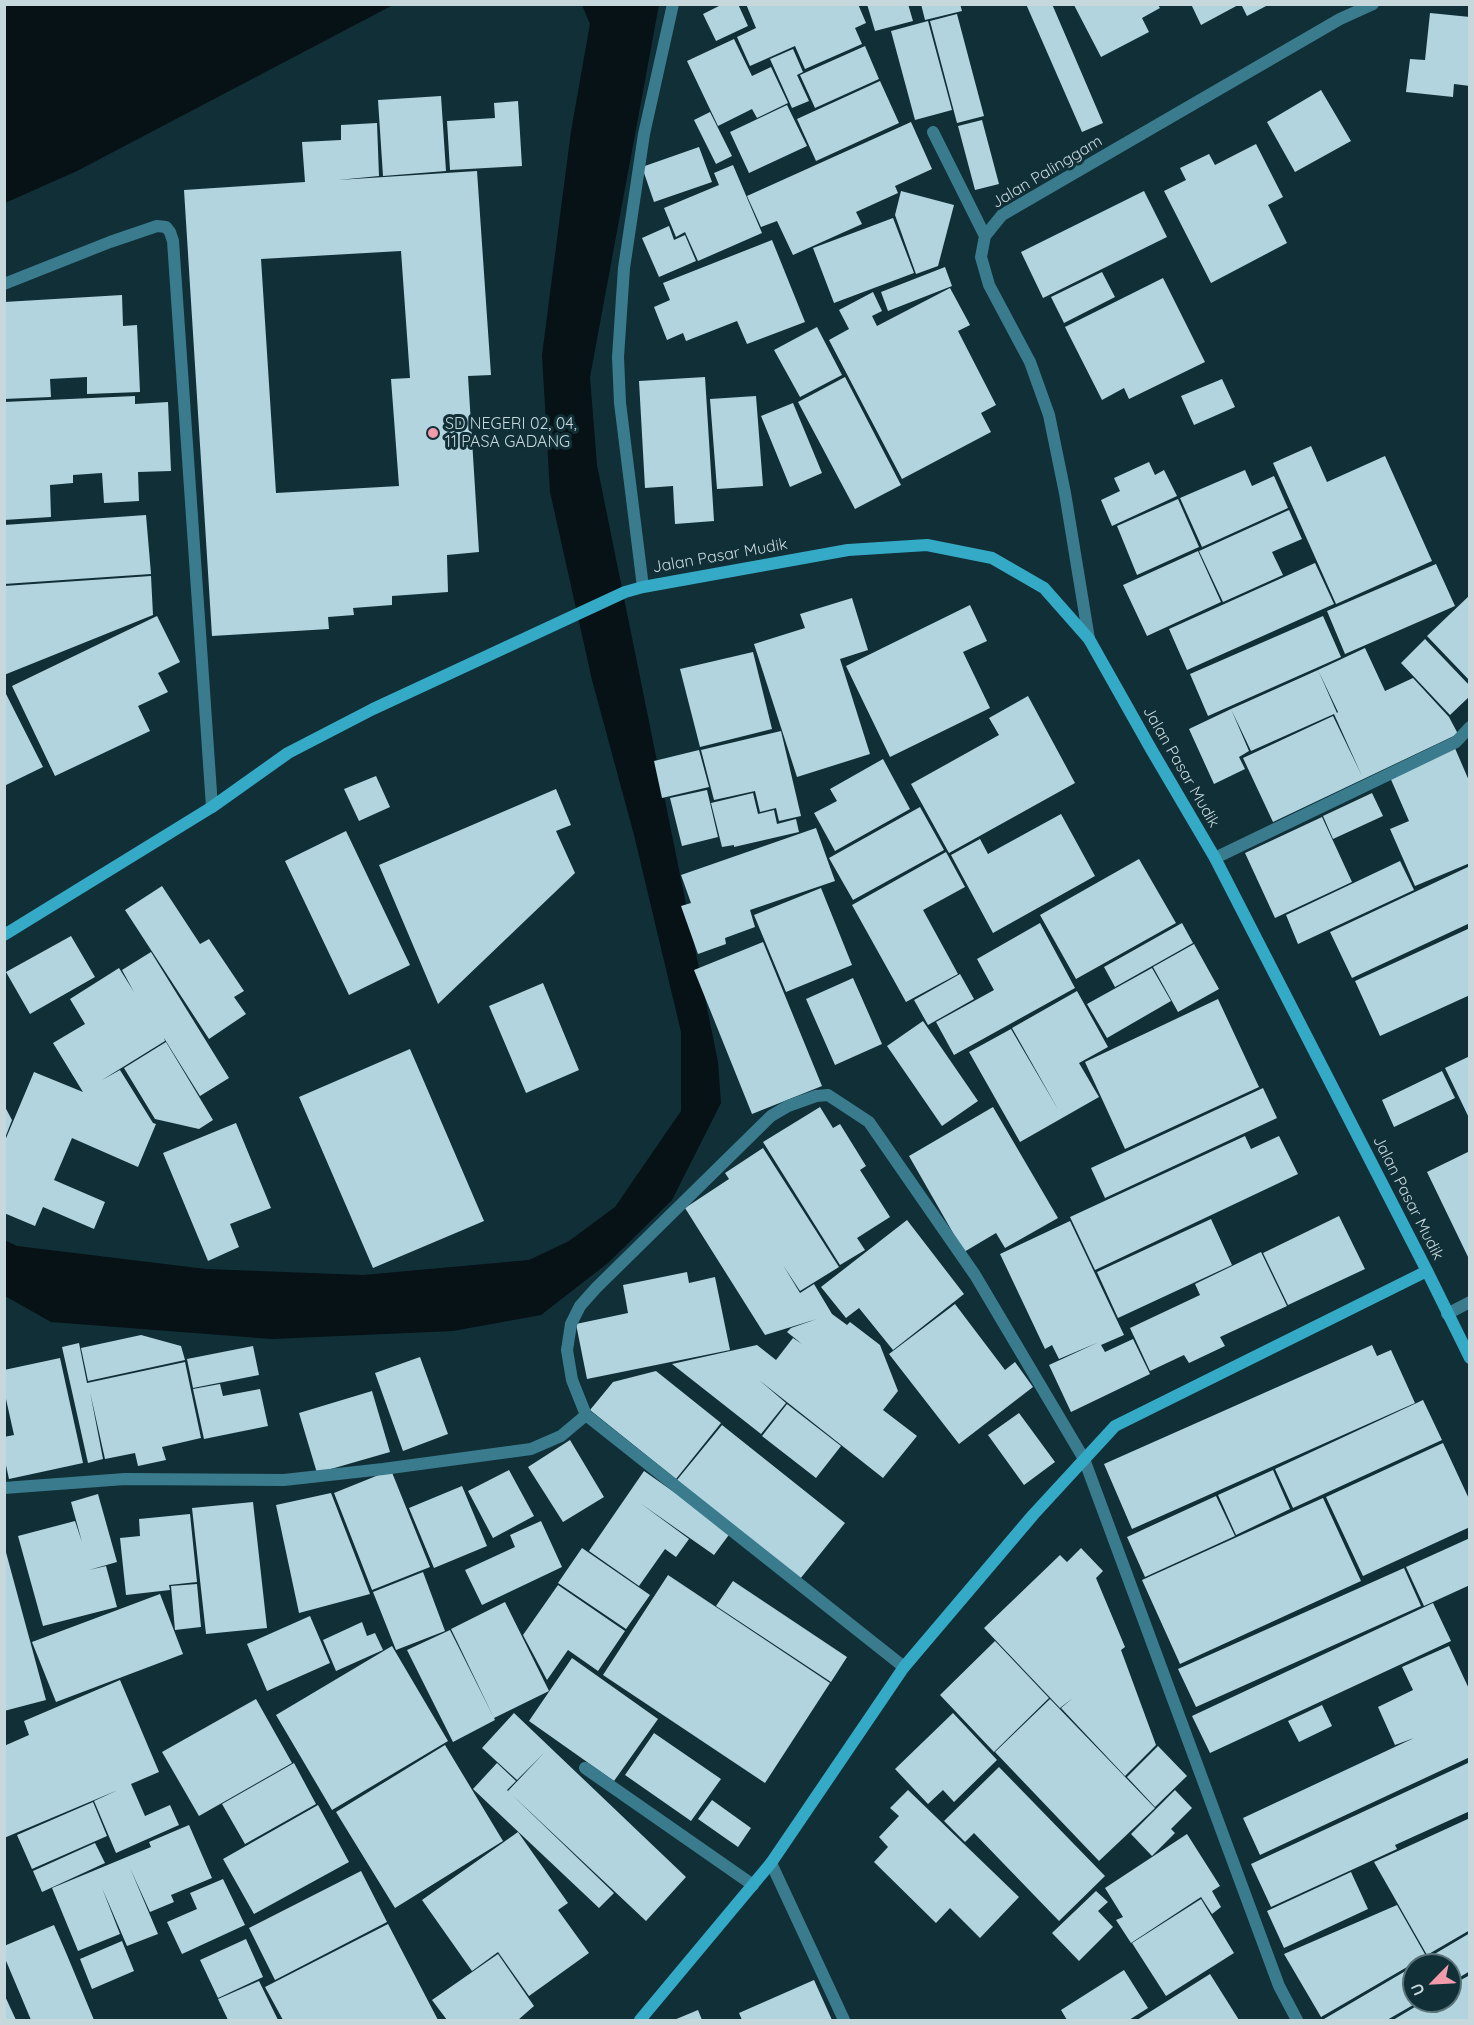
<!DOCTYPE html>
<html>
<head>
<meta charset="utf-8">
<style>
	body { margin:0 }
	#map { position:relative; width:1474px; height:2025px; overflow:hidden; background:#112f37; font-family:Quicksand,sans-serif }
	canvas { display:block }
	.frame { position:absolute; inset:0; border:6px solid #c7d8dd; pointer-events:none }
	.north { position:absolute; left:1402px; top:1953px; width:60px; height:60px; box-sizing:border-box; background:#112f37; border:2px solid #5a7379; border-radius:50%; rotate:246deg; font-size:16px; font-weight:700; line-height:24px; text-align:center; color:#c7d8dd }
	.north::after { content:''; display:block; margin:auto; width:21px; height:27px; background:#f39aab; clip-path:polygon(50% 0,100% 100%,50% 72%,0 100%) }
</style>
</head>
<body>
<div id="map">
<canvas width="1474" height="2025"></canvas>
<div class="frame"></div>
<div class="north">U</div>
</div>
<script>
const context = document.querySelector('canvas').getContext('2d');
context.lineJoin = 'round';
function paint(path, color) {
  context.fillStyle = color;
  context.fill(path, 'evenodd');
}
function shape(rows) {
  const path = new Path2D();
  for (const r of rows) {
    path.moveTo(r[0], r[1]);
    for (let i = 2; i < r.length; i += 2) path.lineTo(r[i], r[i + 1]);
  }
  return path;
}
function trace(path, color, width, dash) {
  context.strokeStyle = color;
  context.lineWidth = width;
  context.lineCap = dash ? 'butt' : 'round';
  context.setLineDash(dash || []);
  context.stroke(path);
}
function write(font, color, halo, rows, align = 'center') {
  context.font = font + ' Quicksand,sans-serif';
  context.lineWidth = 6;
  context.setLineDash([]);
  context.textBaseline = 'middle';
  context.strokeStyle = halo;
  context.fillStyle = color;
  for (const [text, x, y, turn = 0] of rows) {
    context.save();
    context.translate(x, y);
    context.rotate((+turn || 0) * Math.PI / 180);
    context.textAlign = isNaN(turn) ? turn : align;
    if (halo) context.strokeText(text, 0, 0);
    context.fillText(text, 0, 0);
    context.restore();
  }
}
paint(shape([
	[4,5,5,4,393,5,77,171,5,203],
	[582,5,659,5,590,377,597,465,718,1062,721,1103,672,1200,608,1263,541,1315,453,1331,272,1339,51,1322,5,1296,4,1240,17,1246,206,1269,363,1275,529,1260,569,1241,615,1207,681,1111,681,1032,634,835,592,680,550,492,542,355,571,131,590,24]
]), '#061215');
paint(shape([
	[723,4,738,4,748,26,716,41,703,14],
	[746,4,858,4,866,23,855,28,862,44,805,69,795,46,750,66,737,37,756,28],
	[867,4,908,4,913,21,875,31],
	[921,4,960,4,962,11,925,20],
	[1026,4,1052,4,1103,123,1082,132],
	[1191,4,1240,4,1201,25],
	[1241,4,1270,4,1247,16],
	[1074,5,1158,5,1160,8,1142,18,1149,32,1101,57],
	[1430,13,1470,17,1470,86,1454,84,1453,97,1406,92,1410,59,1425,60],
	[957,14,984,116,957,123,930,21],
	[928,21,952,110,915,120,891,31],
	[734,39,752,76,771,67,788,103,757,118,752,109,718,126,687,61],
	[865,46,879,79,815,108,800,75],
	[793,49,803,72,797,75,809,101,792,108,770,59],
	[880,81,899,123,816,161,797,119],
	[1321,90,1351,141,1295,172,1267,122],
	[441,96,446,171,383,176,378,100],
	[518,101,522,166,450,170,447,121,495,118,494,103],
	[787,105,807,146,749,173,730,132],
	[710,112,732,156,716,164,694,120],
	[982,120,999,184,975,190,958,126],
	[911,122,932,169,895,186,898,193,856,212,862,224,793,255,777,221,761,227,747,196],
	[377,123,379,176,338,180,477,171,491,375,468,376,479,552,447,555,448,592,392,596,392,605,353,608,354,615,328,617,329,629,212,636,184,190,305,182,302,142,341,140,341,125],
	[401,251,410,378,391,379,399,486,276,493,261,259],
	[1256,144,1283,197,1268,205,1287,243,1211,283,1164,191,1186,180,1180,168,1209,154,1215,165],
	[699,147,712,182,654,202,642,167],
	[733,165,762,233,698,261,685,232,676,237,664,208,719,185,714,173],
	[901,191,954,205,938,266,916,274,895,215],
	[1144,191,1167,237,1043,298,1021,252],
	[893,218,914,273,834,303,813,248],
	[669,226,674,240,685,235,696,261,659,277,642,238],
	[772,240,805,322,747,344,737,321,686,341,683,333,667,340,654,307,670,300,663,283],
	[945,267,952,286,888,311,881,292],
	[1102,272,1115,297,1064,323,1051,297],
	[1163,278,1205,362,1129,399,1124,388,1102,400,1065,327],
	[950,288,970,325,958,331,996,405,981,413,991,432,902,479,829,340,849,329,839,310,873,292,882,311,872,316,877,326],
	[122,295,123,326,137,325,140,392,87,394,87,377,50,379,51,397,4,399,4,302],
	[817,327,842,375,800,397,774,350],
	[705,377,714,521,675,524,673,486,645,488,639,381],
	[845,377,901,485,855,509,798,402],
	[1222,379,1235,407,1194,425,1181,396],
	[135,396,135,404,168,402,171,471,138,472,139,501,104,503,102,473,73,475,73,483,50,485,51,517,4,520,4,402],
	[756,396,763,486,717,489,710,399],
	[793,403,822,473,790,487,761,416],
	[1311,446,1327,482,1385,456,1432,561,1336,604,1273,463],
	[1149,462,1155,475,1164,470,1177,496,1112,526,1101,500,1120,491,1114,478],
	[1245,470,1252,486,1274,476,1288,508,1202,547,1180,498],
	[1178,499,1199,547,1137,575,1117,526],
	[1289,510,1302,539,1272,552,1283,575,1223,602,1199,551],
	[146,515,151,574,4,584,4,525],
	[1198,551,1221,602,1147,636,1123,585],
	[1315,563,1334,604,1187,670,1169,629],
	[1436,564,1455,606,1345,654,1327,611],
	[151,576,153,615,4,675,4,586],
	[1470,595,1470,681,1427,636],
	[852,598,868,650,840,659,870,754,797,777,754,644,805,628,800,614],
	[970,605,987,641,963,652,990,708,890,757,846,666],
	[157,616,180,662,158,673,168,692,138,706,150,731,55,776,12,686],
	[1323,616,1341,657,1208,716,1190,674],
	[1425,639,1470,686,1470,696,1450,715,1401,663],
	[1365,648,1385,691,1413,678,1449,717,1458,734,1273,822,1243,758,1333,716,1362,776,1334,714,1251,751,1231,709,1318,670,1337,713,1338,712,1318,670],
	[753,652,772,729,700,747,680,669],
	[4,690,43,767,4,786],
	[1028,696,1075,783,949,853,911,784,999,735,989,718],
	[1231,709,1249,751,1239,757,1245,769,1214,784,1189,729],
	[781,731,801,816,779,821,776,808,760,812,755,791,714,800,701,750],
	[1454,746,1470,783,1470,863,1415,886,1390,829,1409,821,1389,775],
	[699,750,709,787,662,798,654,761],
	[883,759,910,809,835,851,814,813,837,801,830,789],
	[376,776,390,807,359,821,344,789],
	[556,789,571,825,556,831,575,873,438,1004,379,865],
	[707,790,718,837,682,846,670,798],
	[753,793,758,814,774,810,777,824,796,819,799,832,734,847,734,845,722,847,711,803],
	[1372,793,1383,816,1333,839,1323,816],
	[920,807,944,850,853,900,829,858],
	[1061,814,1095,876,993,933,951,855,980,839,988,854],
	[1322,817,1352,882,1275,918,1245,853],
	[816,828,835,881,750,910,755,927,725,938,726,944,698,954,681,906,691,903,681,875],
	[346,831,410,965,349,995,285,861],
	[946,852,965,887,923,910,958,974,906,1002,852,905],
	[1139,859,1176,923,1076,979,1040,915],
	[1400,861,1414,890,1298,944,1286,915],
	[1470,866,1470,923,1352,978,1330,932],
	[162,886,200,944,209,939,244,991,234,997,246,1014,209,1039,125,910],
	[821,888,852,965,786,992,754,915],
	[1040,923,1075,988,954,1055,936,1022,994,990,977,959],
	[1182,923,1193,943,1115,987,1104,967],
	[1470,928,1470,995,1380,1036,1355,981],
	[71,936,95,977,30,1014,6,972],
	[763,942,822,1086,752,1114,694,970],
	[1194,944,1219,989,1178,1012,1153,967],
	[151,952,229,1078,200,1096,164,1038,165,1041,102,1080,120,1070,153,1123,156,1124,138,1167,72,1138,54,1180,105,1202,94,1229,43,1207,35,1226,4,1213,4,1143,34,1072,83,1092,53,1043,85,1024,70,999,119,968,134,992,122,970],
	[1152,968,1171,1001,1107,1038,1087,1004],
	[960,974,974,999,928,1025,914,1000],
	[853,978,882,1044,835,1065,806,999],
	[543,983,579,1070,526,1093,489,1006],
	[1077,991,1108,1047,1079,1063,1099,1097,1020,1142,969,1052,1011,1029,1059,1111,1012,1028],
	[1218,999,1259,1087,1125,1149,1085,1062],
	[923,1021,978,1101,942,1126,887,1046],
	[166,1042,213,1120,199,1129,155,1119,124,1068],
	[410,1049,484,1221,373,1268,299,1097],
	[1470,1056,1470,1120,1445,1068],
	[1442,1071,1455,1098,1394,1127,1382,1100],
	[1263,1088,1277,1118,1105,1198,1091,1168],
	[4,1105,12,1120,5,1138,4,1138],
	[820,1107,833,1128,840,1124,866,1166,860,1170,890,1217,857,1238,865,1250,840,1265,763,1142],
	[993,1107,1058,1218,1005,1248,996,1233,964,1252,909,1156],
	[236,1123,271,1208,230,1224,239,1247,208,1261,163,1153],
	[1245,1136,1251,1149,1279,1136,1298,1174,1095,1270,1070,1217],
	[763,1148,839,1267,800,1291,783,1265,800,1293,814,1284,832,1314,847,1325,850,1322,880,1345,898,1391,883,1410,917,1436,883,1478,759,1380,786,1403,761,1434,672,1364,757,1345,776,1360,793,1338,802,1344,787,1332,791,1328,817,1319,765,1335,685,1208,729,1179,725,1173],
	[1470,1151,1470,1261,1427,1172],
	[1339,1216,1365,1269,1288,1305,1263,1253],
	[1211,1219,1232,1265,1118,1318,1097,1272],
	[907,1220,964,1294,893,1350,859,1308,846,1318,821,1287],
	[1070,1221,1124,1335,1101,1345,1105,1352,1133,1339,1150,1374,1071,1412,1049,1365,1099,1342,1059,1359,1052,1345,1045,1349,1000,1254],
	[1261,1252,1287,1306,1220,1337,1225,1346,1189,1363,1184,1355,1150,1371,1130,1328,1200,1295,1195,1284],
	[687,1272,689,1283,715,1277,730,1350,587,1379,576,1324,628,1313,623,1285],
	[955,1304,1005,1370,1015,1362,1033,1387,959,1444,889,1354],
	[141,1335,181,1346,185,1360,88,1381,81,1348],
	[79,1343,87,1383,185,1362,201,1438,162,1447,166,1460,138,1466,135,1453,105,1459,90,1392,103,1459,88,1463,62,1347],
	[1372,1345,1377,1356,1391,1350,1415,1403,1132,1529,1104,1464],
	[253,1346,259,1375,193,1388,187,1359],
	[420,1357,448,1434,403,1451,375,1373],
	[60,1358,83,1463,9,1479,4,1456,4,1437,14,1435,4,1390,4,1370],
	[656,1371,721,1423,676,1479,590,1410,613,1382],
	[220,1384,223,1396,260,1389,268,1426,204,1439,193,1389],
	[372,1391,390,1452,317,1473,299,1413],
	[1423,1400,1442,1440,1293,1508,1275,1469],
	[787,1404,841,1446,816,1478,762,1436],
	[1019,1413,1055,1462,1024,1485,988,1435],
	[722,1425,845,1523,800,1579,677,1480],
	[570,1440,604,1497,563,1522,528,1467],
	[1443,1443,1470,1501,1470,1527,1363,1576,1326,1497],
	[391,1470,430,1567,372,1590,334,1493],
	[509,1470,534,1516,493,1538,468,1491],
	[1273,1470,1290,1509,1236,1535,1218,1495],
	[644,1471,731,1532,714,1555,640,1503,689,1539,676,1557,665,1549,639,1586,589,1551],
	[462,1486,487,1546,434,1568,409,1508],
	[331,1493,370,1594,299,1613,276,1505],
	[98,1494,117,1562,89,1570,106,1566,117,1607,43,1626,18,1536,75,1521,82,1542,71,1502],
	[1216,1496,1235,1536,1145,1577,1127,1537],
	[1323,1498,1361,1581,1180,1664,1142,1580],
	[253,1502,267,1628,206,1634,192,1508],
	[190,1514,197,1582,169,1585,170,1590,126,1595,120,1538,140,1536,139,1519],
	[541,1521,562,1567,482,1605,465,1570,515,1547,510,1535],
	[1470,1538,1470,1585,1424,1606,1406,1567],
	[4,1545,46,1700,4,1711],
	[582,1548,650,1595,626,1629,558,1583],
	[1081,1548,1103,1571,1096,1578,1125,1647,1121,1650,1156,1745,1125,1776,1061,1708,1073,1698,1060,1708,984,1628,1060,1555,1067,1562],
	[1404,1568,1421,1606,1196,1707,1178,1669],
	[423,1572,445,1631,396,1650,373,1592],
	[668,1575,830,1683,765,1783,603,1675],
	[733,1581,847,1657,831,1682,716,1606],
	[197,1584,201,1627,175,1630,171,1586],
	[558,1585,625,1631,598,1671,568,1650,547,1680,523,1635],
	[160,1594,183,1654,56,1702,32,1642],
	[505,1602,549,1691,494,1718,451,1629],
	[1433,1603,1451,1641,1210,1753,1192,1716],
	[310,1616,330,1663,267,1691,247,1644],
	[362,1622,367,1636,375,1633,383,1650,336,1671,323,1640],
	[450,1630,495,1720,453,1742,407,1650],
	[995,1641,1049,1698,994,1752,940,1695],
	[392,1646,448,1741,332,1810,276,1715],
	[1449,1646,1470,1691,1470,1757,1260,1855,1243,1818,1414,1738,1395,1745,1378,1707,1413,1690,1402,1667],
	[572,1658,658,1719,614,1781,529,1721],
	[120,1680,159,1772,131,1784,145,1816,170,1805,179,1825,116,1853,94,1801,118,1790,4,1838,4,1746,29,1735,24,1721],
	[256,1699,292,1763,199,1816,162,1752],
	[1050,1699,1155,1808,1099,1861,995,1752],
	[1322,1705,1332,1726,1299,1742,1288,1721],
	[514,1713,686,1877,646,1921,508,1791,544,1753,517,1780,482,1748],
	[953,1713,997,1760,954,1802,943,1790,928,1804,895,1769],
	[654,1733,721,1779,691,1821,625,1775],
	[445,1745,503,1841,395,1908,336,1812],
	[1158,1746,1187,1776,1155,1807,1127,1777],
	[1470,1762,1470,1811,1395,1845,1397,1849,1271,1907,1251,1864],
	[294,1763,316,1804,245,1844,222,1804],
	[497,1763,516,1781,507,1790,614,1893,599,1908,473,1789],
	[999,1767,1105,1876,1059,1921,974,1833,965,1842,944,1821],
	[908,1790,1019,1897,980,1938,950,1908,936,1923,874,1862,888,1847,879,1837,899,1816,890,1808],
	[1175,1790,1192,1808,1171,1829,1175,1833,1152,1856,1131,1834],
	[712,1800,751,1828,738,1847,698,1819],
	[93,1802,107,1836,32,1869,17,1835],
	[318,1805,349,1862,254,1914,223,1859],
	[1470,1818,1470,1930,1427,1955,1374,1862],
	[189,1825,212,1878,171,1895,174,1902,150,1912,130,1868,158,1934,127,1946,102,1888,120,1934,78,1951,52,1888,151,1847,149,1842],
	[518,1832,568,1903,558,1910,589,1953,529,1996,498,1952,472,1971,422,1900],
	[1187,1834,1220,1886,1212,1891,1221,1907,1212,1914,1201,1897,1131,1943,1116,1920,1123,1917,1105,1888],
	[95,1843,105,1863,42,1892,33,1871],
	[361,1871,387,1922,275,1980,249,1928],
	[1351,1872,1368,1909,1284,1948,1267,1911],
	[223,1879,245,1925,182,1954,167,1922,197,1909,190,1893],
	[1096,1891,1108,1902,1098,1911,1113,1927,1079,1961,1052,1933],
	[1201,1899,1234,1953,1166,1996,1132,1943],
	[1397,1905,1426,1956,1321,2017,1284,1954],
	[388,1924,438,2020,283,2020,265,1987],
	[54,1925,67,1955,94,2020,31,2020,4,1956,4,1946],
	[1470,1933,1470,1971,1450,1983,1450,1965,1416,1965],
	[246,1939,263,1977,218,1998,200,1960],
	[122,1941,134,1971,92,1989,80,1959],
	[498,1954,534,2006,518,2020,447,2020,432,2000],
	[1414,1966,1414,2001,1420,2001,1387,2020,1325,2020,1324,2019],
	[1124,1970,1148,2008,1129,2020,1067,2020,1061,2010],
	[1210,1974,1239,2020,1137,2020],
	[1470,1975,1470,2018,1465,2020,1393,2020,1425,2001,1450,2001,1450,1986],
	[814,1980,832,2020,742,2020,739,2013],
	[259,1981,278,2020,228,2020,218,1999],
	[4,1994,16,2020,4,2020],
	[698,2010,702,2020,674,2020]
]), '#b2d4de');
trace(shape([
	[771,1863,844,2020]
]), '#3a7c8d', 12);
trace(shape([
	[933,132,985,236],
	[4,284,110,242,157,226,166,227,170,232,173,241,212,807],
	[643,587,620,403,618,357,624,268,644,134,673,4],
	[1089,639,1065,493,1049,415,1030,362,989,285,981,257,985,236,1002,215,1340,19,1373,4],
	[1215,858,1456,742,1470,727],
	[1447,1314,1470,1302],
	[4,1488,125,1479,284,1480,383,1469,531,1449,561,1436,586,1415],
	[904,1667,586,1415,572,1380,567,1350,571,1324,580,1306,596,1288,771,1116,788,1106,816,1096,828,1095,869,1122,975,1275,1084,1459,1279,1986,1297,2020],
	[585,1768,753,1885]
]), '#3a7c8d', 12);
trace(shape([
	[4,935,212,807,288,753,373,709,625,592,643,587,848,550,927,545,992,558,1044,588,1089,639,1151,749,1215,858,1427,1271,1470,1358],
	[640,2020,771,1863,904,1667,1033,1515,1115,1426,1427,1271]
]), '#35aac6', 12);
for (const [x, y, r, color] of [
	[433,433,6,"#f39aab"]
]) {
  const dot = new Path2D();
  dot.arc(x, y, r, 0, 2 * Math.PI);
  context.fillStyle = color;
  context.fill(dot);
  trace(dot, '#112f37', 2);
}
write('16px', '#c7d8dd', '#112f37', [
	["Jalan Palinggam",1047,172,-31],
	["Jalan Pasar Mudik",720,556,-10],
	["Jalan Pasar Mudik",1181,767,60],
	["Jalan Pasar Mudik",1408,1198,63]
]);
write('16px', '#c7d8dd', '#112f37', [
	["SD NEGERI 02, 04,",445,424],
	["11 PASA GADANG",445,442]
], 'left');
</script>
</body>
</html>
